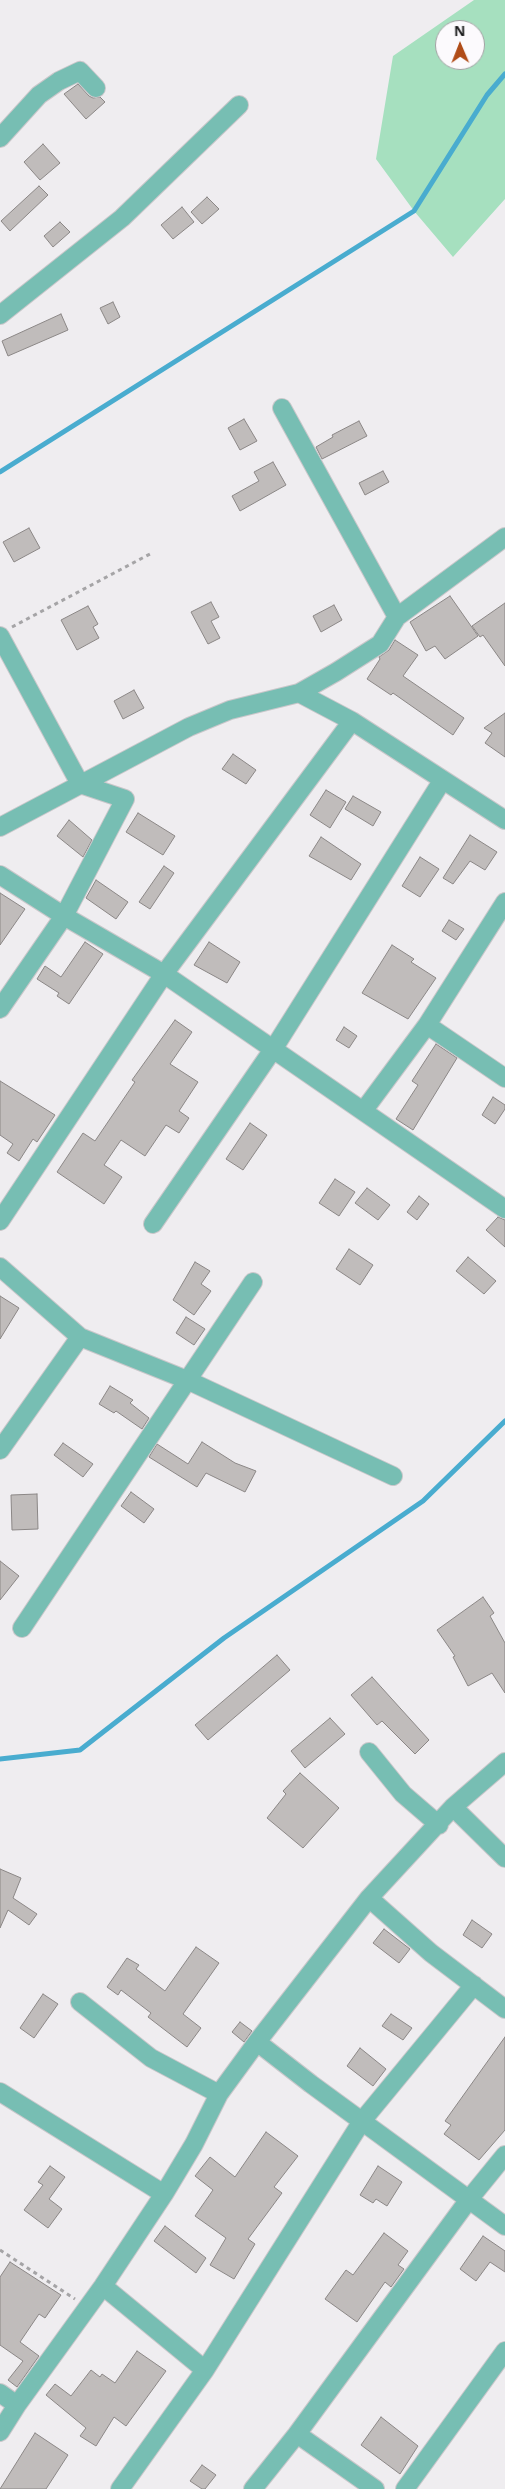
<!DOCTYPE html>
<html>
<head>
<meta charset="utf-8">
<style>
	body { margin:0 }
	#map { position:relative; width:505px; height:2489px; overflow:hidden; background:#efedf0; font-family:"Noto Sans",sans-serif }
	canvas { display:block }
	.north { position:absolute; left:435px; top:20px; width:50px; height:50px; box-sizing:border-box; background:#fcfafd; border:1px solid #a2a1a3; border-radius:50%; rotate:359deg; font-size:14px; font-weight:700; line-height:20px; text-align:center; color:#1c1c1d }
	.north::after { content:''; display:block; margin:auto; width:18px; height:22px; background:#b04c18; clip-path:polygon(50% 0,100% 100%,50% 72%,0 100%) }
</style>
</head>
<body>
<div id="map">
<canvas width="505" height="2489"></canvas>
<div class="north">N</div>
</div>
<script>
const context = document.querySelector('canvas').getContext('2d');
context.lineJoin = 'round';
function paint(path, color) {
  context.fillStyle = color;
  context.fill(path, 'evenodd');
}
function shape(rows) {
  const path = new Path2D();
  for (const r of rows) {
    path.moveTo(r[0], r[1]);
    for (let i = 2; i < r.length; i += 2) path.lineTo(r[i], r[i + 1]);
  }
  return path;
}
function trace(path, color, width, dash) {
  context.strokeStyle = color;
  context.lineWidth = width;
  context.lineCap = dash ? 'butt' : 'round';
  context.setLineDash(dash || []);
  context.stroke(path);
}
paint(shape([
	[474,0,505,0,505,199,453,257,414,211,376,159,393,56],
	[445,30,475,30,475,60,445,60]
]), '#a6e0bf');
trace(shape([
	[0,472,414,211,487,95,505,74],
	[0,1759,80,1750,224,1638,423,1501,505,1421]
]), '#49accf', 5);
const building = shape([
	[78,84,89,96,93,98,100,97,105,102,86,119,64,94,78,84],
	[43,144,60,163,40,180,24,162,43,144],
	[39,186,48,195,10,231,1,221,39,186],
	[207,197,219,209,202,224,191,212,207,197],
	[182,207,194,222,173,239,161,225,182,207],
	[60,222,70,232,53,247,44,236,60,222],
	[113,302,120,317,108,324,100,308,113,302],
	[61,314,68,330,8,356,2,341,61,314],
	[244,419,257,441,240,450,228,428,244,419],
	[359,421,367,436,322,459,316,447,333,437,332,435,359,421],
	[273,462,286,485,240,511,232,496,259,481,254,472,273,462],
	[383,471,389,482,365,495,359,483,383,471],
	[29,528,40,548,14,562,3,542,29,528],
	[450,596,478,636,445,659,435,646,426,651,410,622,450,596],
	[211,602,219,617,211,621,220,638,208,644,191,612,211,602],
	[505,603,505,666,483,635,480,637,472,626,505,603],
	[334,605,342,620,321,632,313,616,334,605],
	[88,606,98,624,93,627,99,638,77,650,61,620,88,606],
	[395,640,418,655,403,676,464,718,453,735,393,693,391,695,367,679,380,659,379,657,389,650,395,640],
	[134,690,144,708,123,719,114,701,134,690],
	[505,713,505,757,485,743,492,733,484,728,505,713],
	[233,754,256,770,246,784,222,769,233,754],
	[326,790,346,802,330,828,310,815,326,790],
	[353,796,381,812,373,826,345,809,353,796],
	[138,813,175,836,163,855,126,832,138,813],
	[69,820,92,840,83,857,57,836,69,820],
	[470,835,497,852,485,870,470,861,453,884,443,878,470,835],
	[321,837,361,864,351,880,309,856,321,837],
	[420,857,439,869,420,897,402,886,420,857],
	[164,866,174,873,150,909,139,902,164,866],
	[96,880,128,902,116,919,86,898,96,880],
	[0,893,25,909,0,945,0,893],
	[449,920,464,929,456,940,442,931,449,920],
	[85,942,103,954,69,1004,57,996,59,993,37,979,45,966,61,977,85,942],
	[209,942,240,962,227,983,194,965,209,942],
	[392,945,414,959,411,962,436,978,408,1019,362,993,392,945],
	[175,1020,192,1032,170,1064,198,1082,179,1111,189,1118,179,1133,166,1125,145,1156,121,1140,104,1165,122,1177,104,1204,57,1172,83,1133,95,1141,135,1082,132,1080,175,1020],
	[344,1027,357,1036,349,1048,336,1040,344,1027],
	[436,1044,457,1058,413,1130,396,1119,418,1085,412,1081,436,1044],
	[0,1081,55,1115,37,1142,33,1139,19,1161,7,1153,13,1144,0,1135,0,1081],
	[493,1097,505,1105,505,1109,495,1124,482,1115,493,1097],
	[250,1123,267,1135,243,1170,226,1159,250,1123],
	[335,1179,355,1192,339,1216,319,1203,335,1179],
	[367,1188,390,1205,378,1220,355,1203,367,1188],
	[419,1196,429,1204,417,1220,407,1212,419,1196],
	[498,1217,505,1220,505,1247,486,1230,498,1217],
	[349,1249,373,1265,360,1285,336,1269,349,1249],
	[468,1257,496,1281,484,1294,456,1271,468,1257],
	[195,1262,210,1271,201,1284,211,1291,194,1315,173,1300,195,1262],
	[0,1296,19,1308,0,1339,0,1296],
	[186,1317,205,1329,194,1345,176,1333,186,1317],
	[110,1386,133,1400,130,1403,149,1418,142,1429,116,1411,114,1413,99,1404,110,1386],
	[202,1442,235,1463,256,1471,245,1492,206,1473,197,1487,149,1457,157,1444,188,1464,202,1442],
	[63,1443,93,1464,83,1477,54,1455,63,1443],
	[131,1492,154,1509,144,1523,121,1506,131,1492],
	[37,1494,38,1529,12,1530,11,1495,37,1494],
	[0,1561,19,1576,0,1600,0,1561],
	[483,1597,494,1613,490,1616,505,1643,505,1693,492,1673,468,1686,453,1657,455,1656,437,1630,483,1597],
	[277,1655,290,1670,208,1740,195,1725,277,1655],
	[372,1677,429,1740,415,1754,382,1721,377,1725,351,1695,372,1677],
	[330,1718,345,1734,305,1768,291,1751,330,1718],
	[300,1773,339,1808,303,1848,267,1818,286,1794,283,1791,300,1773],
	[0,1869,21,1878,13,1898,37,1914,29,1925,8,1910,0,1928,0,1869],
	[472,1920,492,1934,482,1948,463,1935,472,1920],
	[384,1929,410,1949,399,1963,373,1943,384,1929],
	[196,1947,219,1963,183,2014,201,2028,187,2047,148,2017,151,2013,121,1990,118,1995,107,1987,127,1958,139,1965,136,1969,165,1991,196,1947],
	[43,1994,58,2004,34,2038,20,2028,43,1994],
	[391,2014,412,2028,403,2040,382,2026,391,2014],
	[240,2022,252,2031,244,2042,232,2032,240,2022],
	[505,2037,505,2130,479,2160,444,2134,451,2125,445,2121,505,2037],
	[360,2048,386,2069,373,2086,347,2066,360,2048],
	[266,2132,298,2156,274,2187,282,2193,248,2239,255,2244,234,2279,210,2265,226,2238,195,2216,213,2190,195,2176,210,2157,235,2177,266,2132],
	[50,2166,65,2177,49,2199,62,2209,48,2228,24,2210,43,2185,38,2182,50,2166],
	[378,2166,402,2182,387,2206,376,2199,373,2203,360,2195,378,2166],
	[165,2226,206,2258,196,2273,154,2241,165,2226],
	[384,2233,408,2251,398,2265,404,2269,391,2287,385,2282,357,2322,325,2299,346,2270,353,2275,384,2233],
	[483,2236,505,2251,505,2272,490,2262,476,2281,460,2269,483,2236],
	[10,2262,61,2295,45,2318,39,2314,20,2342,39,2356,17,2387,8,2380,23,2361,0,2345,0,2277,10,2262],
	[137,2351,166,2371,126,2426,114,2417,96,2446,80,2436,86,2428,46,2395,55,2384,71,2396,91,2370,100,2377,102,2374,115,2383,137,2351],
	[381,2417,418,2446,400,2474,361,2445,381,2417],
	[35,2433,68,2455,46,2489,0,2489,35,2433],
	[202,2465,216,2475,205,2489,202,2489,190,2481,202,2465]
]);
paint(building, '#c0bcbb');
trace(building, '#8b8786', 1);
const minor = shape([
	[0,138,39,95,59,81,80,71,96,88],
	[0,315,122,218,239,105],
	[282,408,397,617],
	[0,636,80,784,125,799,64,916,0,1009],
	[299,693,352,721,505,820],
	[0,827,189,727,230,710,299,693,336,672,380,644,397,617,505,537],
	[0,875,64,916,164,974,505,1209],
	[427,1025,505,1078],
	[364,1110,427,1025,505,902],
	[0,1221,164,974,352,721],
	[153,1224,274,1048,442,781],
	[0,1267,80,1337,187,1380,393,1476],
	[0,1450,80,1337],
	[22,1628,253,1282],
	[369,1752,403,1794,439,1825],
	[453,1807,505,1858],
	[369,1898,431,1953,505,2009],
	[80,2002,151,2058,219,2094],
	[257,2042,311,2084,505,2226],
	[0,2092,164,2194],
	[103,2286,205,2370],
	[0,2393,17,2405],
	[0,2432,17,2405,103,2286,164,2194,194,2144,219,2094,257,2042,369,1898,453,1807,505,1762],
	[297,2434,375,2489],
	[120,2489,205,2370,362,2121,474,1985],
	[253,2489,297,2434,470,2198,505,2155],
	[405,2489,505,2351]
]);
trace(minor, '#c9c7ca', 20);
trace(shape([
	[12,627,150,554],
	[0,2250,75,2299]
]), '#a5a4a6', 3, [4, 4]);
trace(minor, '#77beb3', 18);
</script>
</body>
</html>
